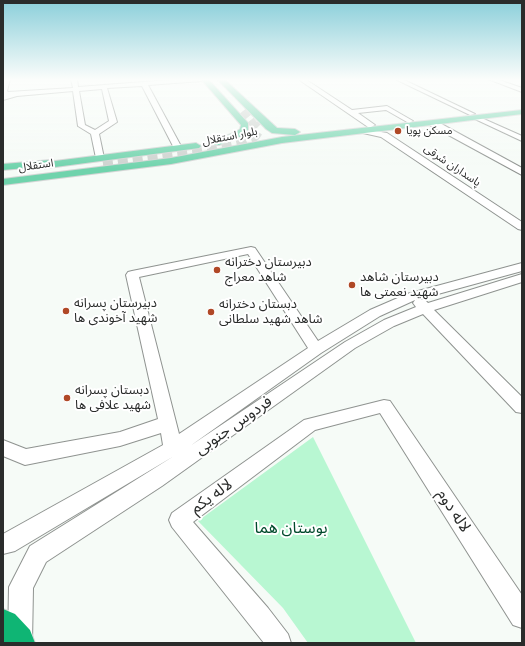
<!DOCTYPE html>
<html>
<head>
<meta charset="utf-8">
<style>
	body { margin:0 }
	#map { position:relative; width:525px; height:646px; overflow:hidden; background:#f6fbf7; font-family:Roboto,sans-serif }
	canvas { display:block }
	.frame { position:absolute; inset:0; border:4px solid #2a2c2b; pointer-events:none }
</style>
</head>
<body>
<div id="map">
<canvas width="525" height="646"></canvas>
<div class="frame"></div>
</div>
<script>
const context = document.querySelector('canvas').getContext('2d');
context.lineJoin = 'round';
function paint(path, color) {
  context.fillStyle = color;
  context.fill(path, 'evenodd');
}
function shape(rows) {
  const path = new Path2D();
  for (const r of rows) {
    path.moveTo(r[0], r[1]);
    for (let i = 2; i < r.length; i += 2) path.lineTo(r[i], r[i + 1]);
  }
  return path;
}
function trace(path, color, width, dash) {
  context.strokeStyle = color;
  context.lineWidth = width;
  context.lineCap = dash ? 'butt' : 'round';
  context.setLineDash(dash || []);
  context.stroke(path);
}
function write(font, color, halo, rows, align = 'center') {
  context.font = font + ' Roboto,"Noto Sans Arabic",sans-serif';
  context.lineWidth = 4;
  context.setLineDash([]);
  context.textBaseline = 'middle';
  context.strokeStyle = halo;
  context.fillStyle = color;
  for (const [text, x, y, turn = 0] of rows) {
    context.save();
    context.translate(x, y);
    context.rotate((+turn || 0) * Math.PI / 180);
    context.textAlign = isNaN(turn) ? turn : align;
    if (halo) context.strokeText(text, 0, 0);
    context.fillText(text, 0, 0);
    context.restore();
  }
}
paint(shape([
	[313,437,416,643,308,643,283,608,198,521]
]), '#b8f7d2');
trace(shape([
	[243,111,255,126]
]), '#cdd2ce', 8, [8, 4]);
trace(shape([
	[103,164,195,151,245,140,255,136,259,130,254,125]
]), '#cdd2ce', 10, [10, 5]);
const minor = shape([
	[4,79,10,79,7,91,8,92,73,88,71,79,77,79,78,87,183,79,205,79,202,81,148,85,182,148,178,150,174,148,142,86,107,88,117,122,99,134,104,158,100,160,96,158,91,134,78,126,73,91,17,96,3,100,4,79],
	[102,89,109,121,95,130,85,125,79,91,102,89],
	[298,79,305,79,352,110,387,106,413,121,409,123,407,122,386,110,358,113,375,125,371,127,368,127,298,79],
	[395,79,402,79,475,114,470,115,395,79],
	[488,79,496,79,522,88,522,92,488,79],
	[477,116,522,136,522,141,475,119,474,118,477,116],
	[430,121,436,121,522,168,522,175,430,125,430,121],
	[363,129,387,133,522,222,522,230,518,229,381,137,363,133,363,129],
	[251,247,255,248,318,341,370,310,407,294,522,263,522,271,416,300,425,300,428,303,522,274,522,282,434,310,522,397,522,413,516,412,423,314,394,326,355,348,162,486,46,562,33,588,32,643,8,643,9,587,30,546,174,456,15,551,3,554,3,534,163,445,161,433,120,446,25,465,3,456,3,440,26,449,120,432,158,419,126,275,128,272,132,271,251,247],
	[248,254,308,348,179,434,139,277,248,254],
	[415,300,413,303,416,307,384,320,345,342,190,446,321,353,380,316,415,300],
	[384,400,390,401,522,595,522,628,513,625,380,413,315,430,193,522,268,608,288,634,291,643,264,643,172,527,169,520,172,513,304,420,384,400]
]);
const major = shape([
	[201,79,208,79,248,123,248,130,242,136,219,145,213,145,211,143,213,141,236,132,240,129,241,125,201,79],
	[217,79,224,79,277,128,295,129,300,132,295,135,272,133,266,129,217,79],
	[522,110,522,114,282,143,171,164,3,185,3,179,171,158,282,137,522,110],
	[196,143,201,146,199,148,40,169,36,167,3,170,3,164,51,160,55,161,196,143]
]);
const highway = shape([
	[3,609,15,614,30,630,35,643,3,643,3,609]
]);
trace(minor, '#8f9390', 2);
trace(major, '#d4d5d5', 2);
trace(highway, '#d4d5d5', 2);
paint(minor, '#fff');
paint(major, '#6fd3ac');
paint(highway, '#0fb574');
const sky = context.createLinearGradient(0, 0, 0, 169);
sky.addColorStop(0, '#8bcfda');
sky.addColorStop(0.47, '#fbfdfb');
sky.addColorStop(1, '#fbfdfb00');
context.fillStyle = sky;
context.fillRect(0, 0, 525, 169);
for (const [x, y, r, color] of [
	[398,131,4,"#b04826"],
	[217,270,4,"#b04826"],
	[352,285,4,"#b04826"],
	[66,311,4,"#b04826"],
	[211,312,4,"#b04826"],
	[67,398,4,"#b04826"]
]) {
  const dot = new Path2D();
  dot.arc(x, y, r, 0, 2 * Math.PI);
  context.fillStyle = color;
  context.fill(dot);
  trace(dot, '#fff', 1.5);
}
write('11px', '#2a2c2b', '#fff', [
	["مسکن پویا",406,131]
], 'left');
write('11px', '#2a2c2b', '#fff', [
	["بلوار استقلال",230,137,-11],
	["استقلال",36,166,-8],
	["پاسداران شرقی",452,166,34]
]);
write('13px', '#2a2c2b', '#fff', [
	["دبیرستان دخترانه",225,263],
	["شاهد معراج",225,278],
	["دبیرستان شاهد",360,278],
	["شهید نعمتی ها",360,293],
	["دبیرستان پسرانه",74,304],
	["شهید آخوندی ها",74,319],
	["دبستان دخترانه",219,305],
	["شاهد شهید سلطانی",219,320],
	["دبستان پسرانه",75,391],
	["شهید علافی ها",75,406]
], 'left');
write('16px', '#2a2c2b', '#fff', [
	["فردوس جنوبی",234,426,-35],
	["لاله یکم",212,497,-36],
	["لاله دوم",453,511,57]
]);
write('16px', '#004a2c', '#fff', [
	["بوستان هما",291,529]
]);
</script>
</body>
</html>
